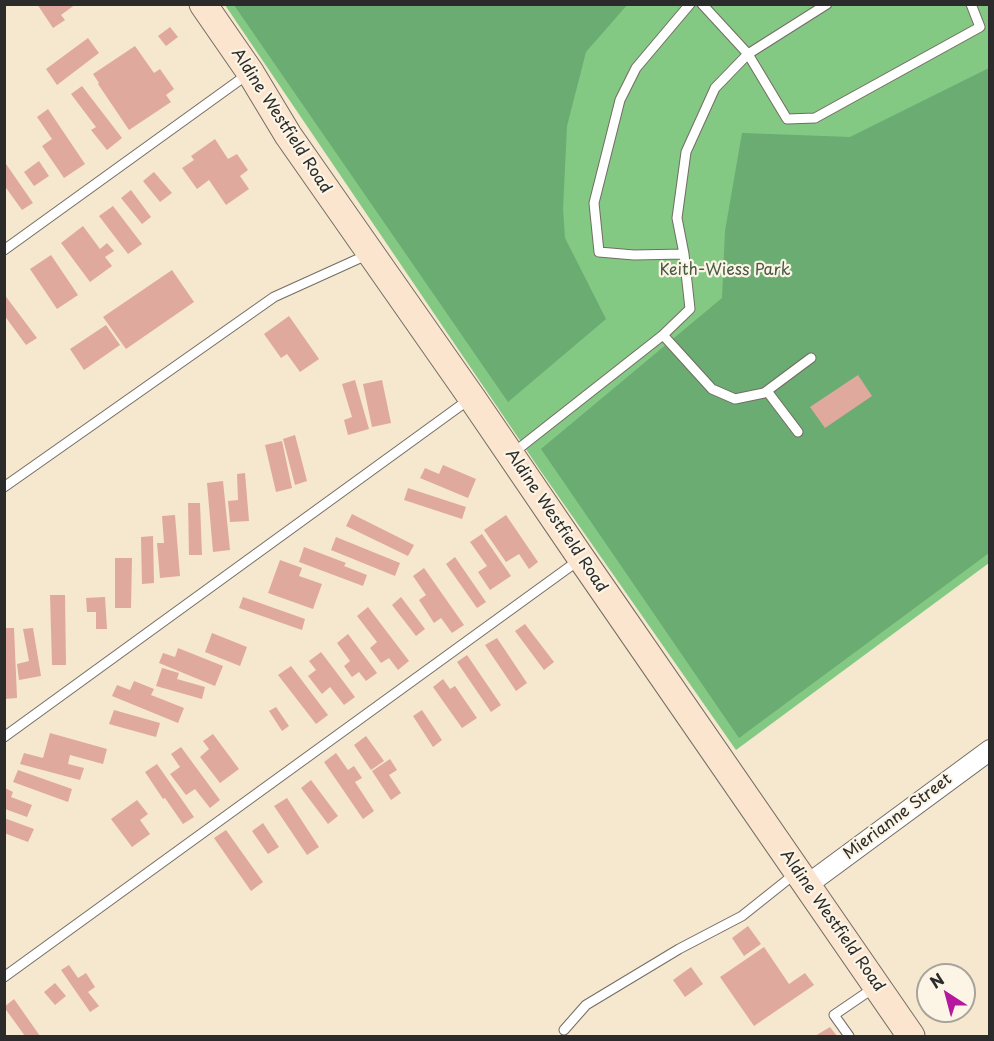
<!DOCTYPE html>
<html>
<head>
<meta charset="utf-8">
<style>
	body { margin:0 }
	#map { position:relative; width:994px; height:1041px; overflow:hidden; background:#f6e7cf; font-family:"Playpen Sans",sans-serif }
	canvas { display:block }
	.frame { position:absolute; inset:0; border:6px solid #2b2b2b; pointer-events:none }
	.north { position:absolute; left:916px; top:963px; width:60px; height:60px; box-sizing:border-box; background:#fcf5e5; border:2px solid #a8a49b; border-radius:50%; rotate:324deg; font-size:16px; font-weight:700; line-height:24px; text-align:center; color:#2b2b2b }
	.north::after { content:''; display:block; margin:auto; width:21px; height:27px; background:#b5179e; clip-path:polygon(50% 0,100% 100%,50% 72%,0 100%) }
</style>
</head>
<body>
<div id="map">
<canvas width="994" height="1041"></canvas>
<div class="frame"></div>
<div class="north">N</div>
</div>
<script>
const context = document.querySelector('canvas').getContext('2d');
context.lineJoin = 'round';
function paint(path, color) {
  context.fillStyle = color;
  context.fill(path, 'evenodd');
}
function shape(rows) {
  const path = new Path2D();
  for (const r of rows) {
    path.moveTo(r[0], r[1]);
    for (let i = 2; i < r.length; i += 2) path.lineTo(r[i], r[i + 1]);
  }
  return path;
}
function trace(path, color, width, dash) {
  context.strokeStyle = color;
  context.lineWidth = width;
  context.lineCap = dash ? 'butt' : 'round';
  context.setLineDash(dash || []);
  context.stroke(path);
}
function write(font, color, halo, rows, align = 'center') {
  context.font = font + ' "Playpen Sans",sans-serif';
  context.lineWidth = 4.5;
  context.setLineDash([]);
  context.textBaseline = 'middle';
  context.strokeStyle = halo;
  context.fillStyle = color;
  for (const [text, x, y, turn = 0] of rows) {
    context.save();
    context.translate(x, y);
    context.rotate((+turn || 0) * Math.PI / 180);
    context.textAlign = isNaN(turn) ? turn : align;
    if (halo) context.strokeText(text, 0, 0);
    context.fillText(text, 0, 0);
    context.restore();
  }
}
paint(shape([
	[225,5,989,5,989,563,736,750,540,470]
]), '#83c883');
paint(shape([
	[234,5,627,5,586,52,567,126,563,209,565,238,606,319,508,402],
	[989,68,989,553,739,738,541,449,722,298,725,231,742,133,850,137]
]), '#6aac71');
paint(shape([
	[37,4,76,4,61,15,65,20,53,28],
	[170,27,178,37,166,46,158,36],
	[88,38,99,53,57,85,46,69],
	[135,46,154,73,160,69,174,89,166,95,171,102,129,130,98,84,99,83,93,74],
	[82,86,122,138,107,150,91,130,96,127,71,94],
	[48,109,85,164,64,178,42,146,52,139,37,117],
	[215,139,228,159,237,154,248,170,240,176,249,189,226,205,209,180,197,189,182,168,194,160,191,156],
	[4,161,33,203,22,210,4,185],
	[39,161,49,176,34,186,24,172],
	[154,172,172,193,160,202,143,181],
	[131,190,151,217,142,224,121,198],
	[113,206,142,244,128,254,99,216],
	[83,226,100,249,107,243,114,251,105,257,112,266,90,282,61,243],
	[51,255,78,295,57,309,30,269],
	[172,270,194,302,126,349,103,317],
	[4,294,37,338,26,345,4,315],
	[289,316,319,359,300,372,287,354,281,358,264,334],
	[106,325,120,345,84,370,70,349],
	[858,375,872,396,825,428,810,407],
	[355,380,369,429,348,435,344,420,352,417,342,384],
	[382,380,391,423,372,427,363,384],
	[295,435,307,481,295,485,283,439],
	[282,441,292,488,276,492,265,445],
	[443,465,476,479,468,498,420,478,425,468,439,474],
	[245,473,249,521,230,522,228,501,238,500,237,474],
	[223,481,230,550,213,552,207,483],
	[408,488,466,507,462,519,404,500],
	[188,503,200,503,202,555,189,555],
	[352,514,414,545,408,556,346,526],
	[175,515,180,576,160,578,157,543,164,543,162,516],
	[506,515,538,562,529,569,519,554,506,562,484,530],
	[482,534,511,576,490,590,478,572,487,566,470,542],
	[153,536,154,583,142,584,141,537],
	[336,537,400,563,395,576,331,550],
	[304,547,346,563,344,566,367,575,363,586,299,562],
	[455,557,486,602,477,608,446,564],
	[115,558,132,558,131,608,115,608],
	[280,560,302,568,299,576,322,584,313,609,268,593],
	[424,568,464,625,452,633,441,618,434,623,419,600,426,595,413,576],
	[50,595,65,595,66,665,52,665],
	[105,597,107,629,96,629,96,612,87,612,86,598],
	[243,597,305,619,302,630,239,608],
	[401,597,425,629,416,636,392,605],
	[368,607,409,661,398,670,389,658,381,663,370,648,377,642,357,616],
	[525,624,554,662,544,670,515,631],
	[4,628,14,628,17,698,4,699],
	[33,628,41,676,19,680,17,664,29,661,23,629],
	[212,633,247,647,240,666,205,652],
	[348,634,377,673,366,681,359,672,352,677,344,666,350,661,337,643],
	[497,638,527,683,516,691,485,645],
	[178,648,223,666,215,686,159,663,163,653,175,657],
	[321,652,355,697,344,705,330,687,322,694,308,676,316,670,309,661],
	[467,655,501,705,491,712,457,662],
	[291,666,328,715,316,724,278,675],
	[162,668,179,673,177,679,205,687,202,699,156,686],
	[443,679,450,689,455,686,477,718,462,728,433,687],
	[134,681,154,689,151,695,184,708,178,723,112,696,117,685,130,690],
	[276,707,289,726,282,731,269,711],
	[114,710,160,723,156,737,109,724],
	[422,710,442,740,433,747,413,716],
	[50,733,107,749,103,764,70,755,68,764,84,768,80,780,20,764,24,753,43,758],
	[213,734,239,769,220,783,200,757,209,749,203,741],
	[366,736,384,761,371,770,354,745],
	[181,747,220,800,210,808,195,789,186,795,170,774,180,767,171,754],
	[336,753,348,770,354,766,362,778,355,782,374,811,363,819,324,762],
	[390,759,397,770,389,775,401,793,391,800,372,771],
	[157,764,194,817,183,824,165,798,163,799,145,772],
	[18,770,72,789,68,802,13,782],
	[311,780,338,816,328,824,301,788],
	[5,788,13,792,11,797,32,805,27,817,5,809],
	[287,798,319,847,307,855,274,806],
	[137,800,148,814,140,820,150,834,132,847,111,819],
	[4,818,34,829,28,842,4,833],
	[263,823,279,847,268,854,252,831],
	[226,830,263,882,251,891,214,838],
	[748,926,761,944,744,956,732,938],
	[764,947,789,984,805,973,814,985,754,1026,720,977],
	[69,965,78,978,86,973,95,987,88,992,99,1006,90,1012,61,970],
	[691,967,703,984,685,997,673,980],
	[55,983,66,996,55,1005,44,992],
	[14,999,40,1036,25,1036,4,1007],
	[830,1027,837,1036,815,1036]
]), '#e0a99e');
const service = shape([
	[702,4,748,54,787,119,815,118,980,27,971,4],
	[4,250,248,74],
	[684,254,634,255,599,252,594,203,620,100,636,68,690,4],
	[663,335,712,389,735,399,764,393,811,358],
	[767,391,798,432],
	[513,453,663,335,690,309,684,254,677,218,686,152,715,88,748,54,827,4],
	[4,487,274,297,369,254],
	[4,737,471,398],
	[4,977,579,560],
	[564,1030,586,1005,679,949,742,916,796,873],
	[849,1036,834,1015,875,987]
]);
const minor = shape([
	[807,885,990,750]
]);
const secondary = shape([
	[203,4,250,72,288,135,472,398,581,558,911,1036]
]);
trace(service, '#726d64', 11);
trace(minor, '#726d64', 22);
trace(secondary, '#726d64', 29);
trace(service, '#fff', 9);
trace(minor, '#fff', 20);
trace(secondary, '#fbe5cf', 27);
write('16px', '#2b2b2b', '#fcf5e5', [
	["Aldine Westfield Road",281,121,57],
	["Aldine Westfield Road",556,521,56],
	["Mierianne Street",898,817,-37],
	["Aldine Westfield Road",832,921,55]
]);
write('16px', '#455a45', '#fcf5e5', [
	["Keith-Wiess Park",725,271]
]);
</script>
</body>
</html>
